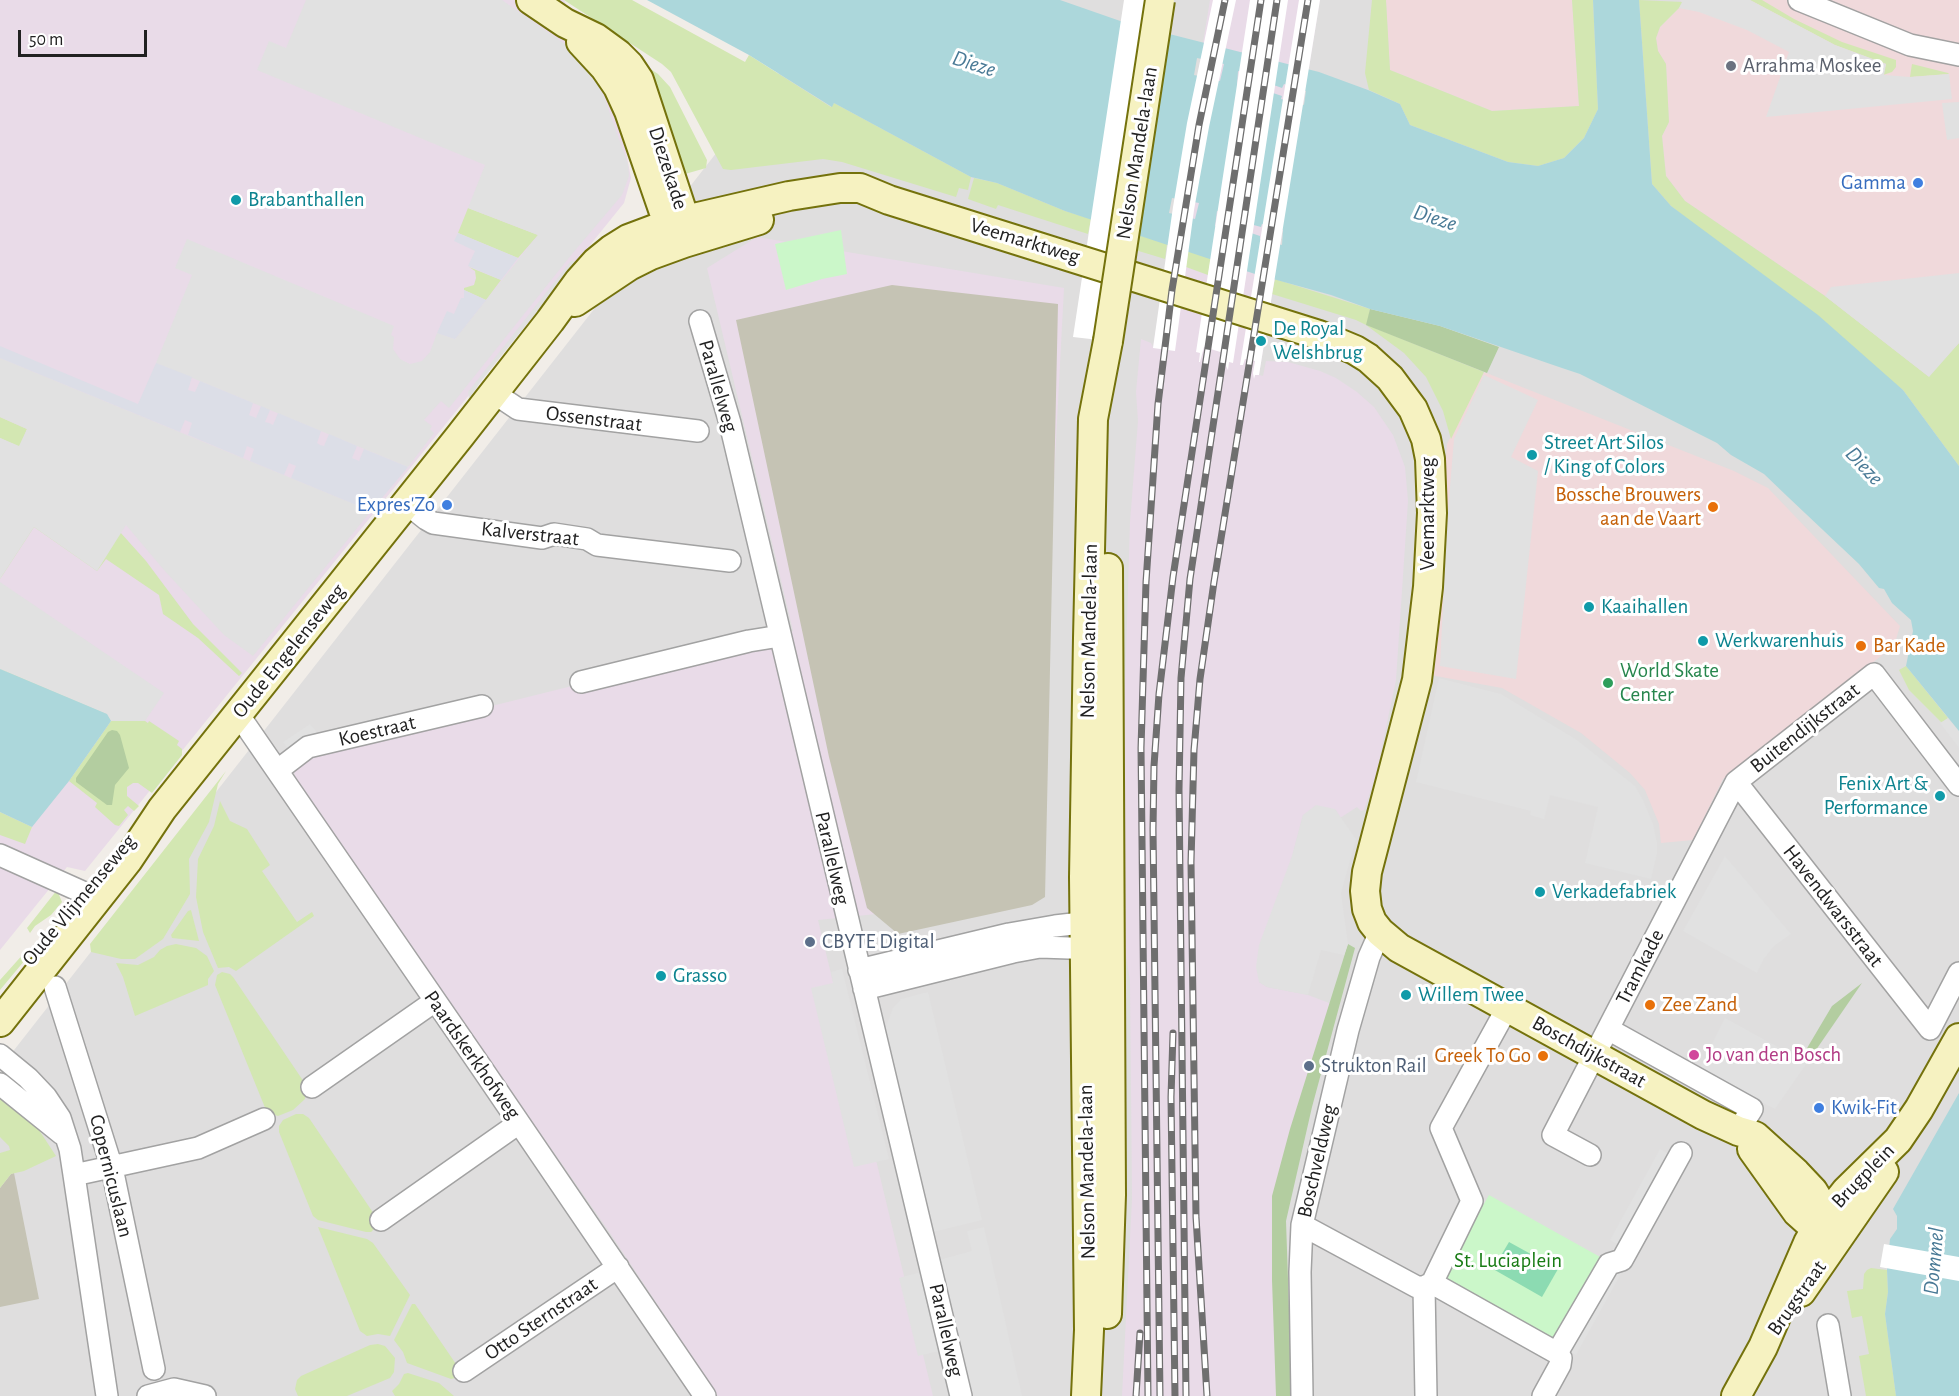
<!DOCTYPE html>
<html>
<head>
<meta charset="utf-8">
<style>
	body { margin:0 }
	#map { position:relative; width:1959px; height:1396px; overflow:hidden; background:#f1ede8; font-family:"Alegreya Sans",sans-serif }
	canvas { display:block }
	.scale { position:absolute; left:18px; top:30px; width:129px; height:27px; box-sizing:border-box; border:3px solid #212121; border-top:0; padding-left:8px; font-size:18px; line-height:21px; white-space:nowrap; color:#212121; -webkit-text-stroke:4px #fff; paint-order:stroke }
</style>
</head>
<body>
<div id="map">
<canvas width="1959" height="1396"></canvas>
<div class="scale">50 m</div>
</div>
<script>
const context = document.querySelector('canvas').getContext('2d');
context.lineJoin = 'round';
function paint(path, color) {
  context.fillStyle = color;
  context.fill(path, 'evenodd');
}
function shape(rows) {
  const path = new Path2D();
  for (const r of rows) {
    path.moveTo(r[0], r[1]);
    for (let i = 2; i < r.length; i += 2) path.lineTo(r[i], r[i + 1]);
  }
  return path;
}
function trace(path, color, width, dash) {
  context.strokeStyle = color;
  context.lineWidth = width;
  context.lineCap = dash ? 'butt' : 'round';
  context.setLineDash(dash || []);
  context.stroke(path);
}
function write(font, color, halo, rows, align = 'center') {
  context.font = font + ' "Alegreya Sans",sans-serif';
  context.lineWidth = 6;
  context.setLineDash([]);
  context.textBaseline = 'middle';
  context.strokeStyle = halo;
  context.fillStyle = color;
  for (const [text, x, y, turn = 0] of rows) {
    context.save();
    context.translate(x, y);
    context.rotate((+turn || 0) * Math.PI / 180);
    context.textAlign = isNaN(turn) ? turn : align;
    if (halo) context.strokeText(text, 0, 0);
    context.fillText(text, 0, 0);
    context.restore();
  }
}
paint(shape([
	[836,0,1959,0,1959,1396,0,1396,0,1068]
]), '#dfdede');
paint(shape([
	[1386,0,1572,0,1579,106,1492,111,1390,70],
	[1679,0,1959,0,1959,343,1929,377,1825,296,1685,201,1666,176,1662,136,1669,122,1666,64,1658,51,1656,38,1660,27,1679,8,1682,2],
	[1484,372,1734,471,1768,488,1900,626,1894,646,1723,779,1693,840,1661,843,1659,824,1645,790,1630,773,1581,733,1502,688,1430,675,1447,444]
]), '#f0d9db');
paint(shape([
	[0,0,564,0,619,116,631,178,624,203,85,871,67,867,0,950,0,813,111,721,0,669],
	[1210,0,1320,0,1259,375,1263,376,1266,361,1288,362,1320,371,1336,378,1357,392,1374,407,1393,435,1405,467,1408,501,1396,680,1376,775,1364,810,1361,811,1357,807,1340,818,1335,809,1303,815,1259,982,1267,987,1308,995,1337,1006,1283,1218,1285,1396,1122,1396,1132,1199,1130,981,1124,944,1123,752,1130,522,1138,421,1136,392,1141,339,1151,343,1153,347],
	[757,237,1064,288,1032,898,818,920,933,1396,718,1396,608,1230,297,785,293,767,323,748,793,631,707,268]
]), '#e9dbe8');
paint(shape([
	[892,285,1058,304,1045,897,1032,905,898,934,867,908,829,757,736,320],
	[14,1173,39,1299,0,1307,0,1188,11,1174]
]), '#c5c3b4');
paint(shape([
	[564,0,632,0,745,62,749,55,831,107,834,103,971,177,968,190,959,188,956,197,842,162,823,159,731,170,723,169,671,72,662,64],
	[1372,0,1386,0,1390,70,1492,111,1579,106,1572,0,1593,0,1598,109,1584,138,1564,158,1538,166,1508,162,1410,125,1400,104,1369,90,1365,73],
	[1639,0,1683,2,1679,8,1660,27,1656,38,1658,51,1666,64,1669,122,1662,136,1666,176,1685,201,1825,296,1928,376,1959,343,1959,466,1903,390,1671,206,1652,184],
	[1750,0,1762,0,1794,19,1842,42,1896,60,1896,67,1892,72,1883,75,1886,64,1835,45],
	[631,56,658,74,670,87,707,160,706,168,678,176],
	[1912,64,1948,73,1949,74,1910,77],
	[974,178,997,183,1065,211,1091,219,1088,234,998,205,996,209,968,199],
	[468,208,538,235,518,258,458,233],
	[1135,234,1167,244,1165,259,1132,249],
	[1188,251,1211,258,1208,275,1186,267],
	[469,267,501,280,486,300,464,290,464,288,474,285,476,278,475,271],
	[1275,279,1370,309,1367,325,1484,372,1451,439,1443,411,1426,377,1404,353,1366,325,1356,320,1272,294],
	[0,417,27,429,20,447,0,438],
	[22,497,120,532,146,561,193,624,242,673,239,676,198,638,163,614,159,595,106,559,97,571,34,527,0,579],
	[0,637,56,661,148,723,149,721,179,741,177,745,182,749,182,755,152,793,138,783,133,783,127,787,127,796,139,806,134,811,128,806,124,810,128,815,119,826,115,825,95,807,97,803,69,781,111,721,0,669],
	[1906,666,1948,718,1942,723,1909,690,1899,670],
	[226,771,218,784,209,822,189,859,190,894,163,939,135,959,121,959,91,952,90,944],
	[220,801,230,821,247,829,270,865,262,871,297,922,312,912,314,916,236,971,229,967,218,968,203,932,196,897,198,859,214,826],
	[0,812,32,827,25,844,0,835],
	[57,890,62,902,51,915,35,926,30,933,27,928],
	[191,910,199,941,172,938,171,935,188,911],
	[176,944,196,948,207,956,214,971,208,979,208,985,135,1016,123,977,116,963,138,965,154,957,160,950,167,946],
	[25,952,30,954,0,990,0,980],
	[222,972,230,974,233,977,304,1082,306,1094,305,1099,293,1110,278,1116,272,1114,266,1110,215,985,217,975],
	[0,1094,22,1111,39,1130,56,1156,24,1171,11,1174,0,1188,0,1153,10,1150,9,1146,0,1137],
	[296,1114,303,1114,309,1118,376,1217,377,1226,371,1232,366,1232,318,1220,313,1216,279,1132,279,1126,283,1120],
	[318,1227,367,1239,373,1243,410,1295,390,1336,378,1334,367,1336,360,1331],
	[1871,1268,1887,1270,1888,1292,1885,1314,1896,1396,1866,1396,1859,1356,1869,1354,1862,1316,1852,1318,1847,1291,1863,1289,1864,1274,1867,1270],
	[412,1304,415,1304,458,1367,458,1376,455,1378,451,1379,407,1363,403,1352,394,1340],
	[378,1344,385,1346,395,1358,394,1372,390,1378,347,1396,298,1396,295,1389,297,1380,301,1376,370,1345],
	[408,1373,439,1383,454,1396,395,1396,392,1391,399,1384,404,1374]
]), '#d3e7b2');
paint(shape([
	[1370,309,1440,326,1499,347,1487,373,1366,325],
	[112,730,117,731,120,735,129,768,115,785,112,805,107,805,76,782,76,778,108,732],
	[1348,944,1355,948,1312,1107,1286,1221,1292,1396,1276,1396,1272,1280,1272,1196,1290,1129],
	[1862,983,1807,1063,1800,1060,1832,1006]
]), '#b3cda0');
paint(shape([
	[841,230,847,274,822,279,786,290,775,244],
	[1489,1195,1602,1258,1558,1336,1552,1338,1446,1280,1445,1274,1448,1267]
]), '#cbf7c9');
paint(shape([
	[1509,1242,1558,1269,1542,1297,1493,1269]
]), '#8cdbb2');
paint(shape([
	[306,0,502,0,569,47,590,71,604,97,628,164,629,176,622,195,572,254,449,408,441,401,424,420,432,426,430,429,434,433,408,467,156,363,192,275,175,268,187,239,394,326,391,335,394,337,393,349,400,359,410,364,422,361,430,352,437,333,455,339,538,235,468,208,485,165,257,70,269,41,286,48],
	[1679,0,1750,0,1835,45,1886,64,1884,75,1910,77,1949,74,1952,99,1766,117,1789,52,1747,30,1699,12,1679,8,1682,2],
	[1959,102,1959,138,1947,140,1942,103],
	[571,261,578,261,481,381,469,399,468,392],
	[1959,273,1959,343,1929,377,1825,296,1831,287],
	[0,358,371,511,253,656,224,635,164,570,126,525,97,571,34,527,0,579,0,438,19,446,27,429,0,417],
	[1484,375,1538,400,1511,457,1538,471,1516,679,1440,666,1447,523,1454,439],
	[0,582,164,693,145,721,111,721,106,714,0,669],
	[1439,678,1501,694,1577,740,1635,786,1643,800,1653,824,1657,843,1657,853,1651,879,1585,863,1598,807,1550,795,1544,819,1530,815,1531,811,1416,782],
	[1948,718,1959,731,1959,748,1940,723],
	[310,724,321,737,290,752,283,742],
	[1316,805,1335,809,1356,839,1341,893,1348,944,1344,955,1321,950,1308,995,1267,987,1259,982,1256,967,1259,945,1292,856,1303,815],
	[1725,856,1791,934,1774,946,1763,960,1757,973,1683,931],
	[842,969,889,1159,854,1167,811,988,833,983,831,972],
	[928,992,982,1220,933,1232,885,1029,893,1008,901,999],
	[1725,1018,1807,1063,1775,1109,1699,1070],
	[1660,1149,1672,1156,1622,1247,1610,1240],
	[984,1227,1022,1396,972,1396,939,1260,972,1251,967,1231],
	[1612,1266,1622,1272,1576,1355,1567,1349],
	[921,1272,939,1351,918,1356,899,1278]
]), '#e1e1e1');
paint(shape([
	[458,233,518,258,501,280,468,266,475,251,454,241],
	[464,290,486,300,455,339,437,333,447,311,454,314,461,298,464,298],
	[0,346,138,404,156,363,192,377,188,390,195,392,200,381,253,403,249,415,256,418,261,406,270,410,265,422,269,423,273,425,278,413,321,431,317,443,320,445,324,446,329,434,357,446,352,458,359,461,364,449,408,467,371,511,291,478,296,466,289,463,284,475,250,461,254,449,247,446,243,458,188,435,192,423,185,420,180,432,0,358]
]), '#dcdee7');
paint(shape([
	[647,0,1060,0,1126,23,1319,72,1368,90,1400,104,1410,125,1508,162,1538,166,1564,158,1584,138,1598,109,1593,0,1639,0,1652,184,1671,206,1818,315,1903,390,1959,466,1959,731,1906,666,1913,631,1911,620,1892,603,1884,589,1879,588,1859,564,1788,497,1764,474,1731,455,1717,443,1580,374,1559,367,1440,326,1370,309,1331,295,1255,274,1065,211,997,183,971,177,834,103,832,107,749,55],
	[1197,58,1224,64,1220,81,1194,75],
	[1238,71,1272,81,1271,84,1282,88,1284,84,1306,91,1304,105,1281,99,1282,96,1270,92,1269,95,1237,86],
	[1172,198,1199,203,1195,219,1169,213],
	[1217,211,1251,221,1250,224,1261,227,1262,224,1283,230,1282,245,1260,239,1260,236,1248,232,1247,235,1215,226],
	[0,669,107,714,111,721,69,781,32,827,0,812],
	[1959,1093,1959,1396,1896,1396,1885,1314,1888,1292,1887,1270,1890,1239,1897,1229,1897,1216,1893,1209]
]), '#acd7db');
paint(shape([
	[1124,0,1172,0,1117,342,1073,337],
	[1213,0,1236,0,1209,127,1194,210,1175,351,1153,348,1173,207,1187,123],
	[1250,0,1288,0,1233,363,1229,362,1228,370,1226,366,1227,354,1204,347,1200,362,1199,362,1200,353,1196,352],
	[1299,0,1320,0,1259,375,1255,375,1254,379,1253,373,1255,361,1245,359,1243,365,1240,365],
	[1884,1244,1959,1257,1959,1281,1880,1267]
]), '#fff');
const street = shape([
	[1799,0,1910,45,1959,55],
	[700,321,730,423,961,1396],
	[494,393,518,409,698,431],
	[406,503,426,519,433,523,542,538,554,534,587,539,597,545,730,561],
	[581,682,749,641,780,636],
	[238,714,481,1067,705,1396],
	[278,770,308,747,482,706],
	[1736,782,1930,1029,1959,973],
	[0,855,98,899],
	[859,970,1009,934,1055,926,1099,921],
	[55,987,112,1168,154,1369],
	[864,989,1013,952,1040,947,1098,949],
	[1608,1029,1752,1109,1738,1131],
	[0,1055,28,1078,46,1097,60,1118,70,1149,74,1175,107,1396],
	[0,1084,62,1134],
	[312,1087,435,1001],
	[1590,1155,1553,1135,1736,782,1874,674,1959,785],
	[74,1175,198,1148,264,1119],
	[381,1220,519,1123],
	[1302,1225,1417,1287,1424,1287,1432,1283,1557,1353],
	[1432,1283,1472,1201,1441,1128,1507,1008],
	[1424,1287,1426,1396],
	[1828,1325,1840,1396],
	[464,1371,618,1267],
	[148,1396,174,1389,205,1396],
	[1302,1396,1300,1272,1302,1225,1348,1030,1369,957,1380,932],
	[1543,1396,1560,1365,1561,1358,1557,1353,1609,1264,1622,1260,1681,1153]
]);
const secondary = shape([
	[531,0,565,23,596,38,618,54,629,65,639,80,685,220,684,238],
	[581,42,605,68,618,87,629,111,668,224,673,230],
	[575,302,629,266,651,255,684,243,759,220],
	[0,1022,128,860,162,809,460,436,550,321,579,281,596,262,612,249,628,239,668,224,789,196,840,188,860,188,889,200,1319,335,1355,350,1368,358,1390,378,1413,409,1426,439,1430,459,1432,513,1428,587,1417,680,1367,872,1365,891,1367,909,1372,922,1380,932,1399,948,1703,1115,1738,1131,1755,1136,1796,1173,1813,1191,1839,1234],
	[1752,1149,1797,1212,1816,1229,1834,1233],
	[1801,1292,1884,1172],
	[1107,1314,1111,1195,1108,568],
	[1086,1396,1089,1330,1084,877,1088,638,1093,419,1108,341],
	[1736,1396,1763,1347,1808,1243,1816,1229,1846,1191,1898,1140,1919,1109,1959,1038]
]);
trace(street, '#a2a2a2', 24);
trace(secondary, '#74720c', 32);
trace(street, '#fff', 21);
trace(secondary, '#f6f2c1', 28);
const rail = shape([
	[1173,1033,1171,1097,1175,1396],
	[1136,1396,1140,1333],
	[1148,1396,1141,748,1146,582,1158,404,1172,290,1199,125,1225,0],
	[1160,1396,1153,829,1154,766,1159,694,1173,577,1261,0],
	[1186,1396,1179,790,1181,678,1190,579,1277,0],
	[1207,1396,1196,1217,1191,862,1194,750,1200,679,1214,582,1308,0]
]);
trace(rail, '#6f6f6f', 7);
trace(rail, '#fff', 4.5, [14]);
const secondaryBridge = shape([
	[1108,341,1160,0]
]);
trace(secondaryBridge, '#74720c', 32, []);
trace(secondaryBridge, '#f6f2c1', 28);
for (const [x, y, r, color] of [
	[1731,66,6,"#6b7280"],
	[1918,183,6,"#3f7fe0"],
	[236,200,6,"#0f9aa8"],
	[1261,341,6,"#0f9aa8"],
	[1532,455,6,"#0f9aa8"],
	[447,505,6,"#3f7fe0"],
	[1713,507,6,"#e8710a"],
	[1589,607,6,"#0f9aa8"],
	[1703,641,6,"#0f9aa8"],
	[1861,646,6,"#e8710a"],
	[1608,683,6,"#2e9e5b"],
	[1940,796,6,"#0f9aa8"],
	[1540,892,6,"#0f9aa8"],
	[810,942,6,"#5c6f8a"],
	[661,976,6,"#0f9aa8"],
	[1406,995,6,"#0f9aa8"],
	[1650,1005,6,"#e8710a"],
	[1694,1055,6,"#d1479c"],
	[1543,1056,6,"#e8710a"],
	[1309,1066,6,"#5c6f8a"],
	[1819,1108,6,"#3f7fe0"]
]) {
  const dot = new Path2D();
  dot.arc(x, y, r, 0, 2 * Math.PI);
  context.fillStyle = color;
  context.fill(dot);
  trace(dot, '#fff', 2);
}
write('21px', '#5b616d', '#fff', [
	["Arrahma Moskee",1743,66]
], 'left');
write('21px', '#212121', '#fff', [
	["Nelson Mandela-laan",1137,153,-81],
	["Diezekade",668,168,72],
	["Veemarktweg",1025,241,17],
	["Parallelweg",718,386,74],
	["Ossenstraat",594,419,7],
	["Veemarktweg",1428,514,-90],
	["Kalverstraat",530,534,6],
	["Nelson Mandela-laan",1089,631,-89],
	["Oude Engelenseweg",289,651,-51],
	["Buitendijkstraat",1805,728,-38],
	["Koestraat",377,731,-13],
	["Parallelweg",832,858,77],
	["Oude Vlijmenseweg",79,900,-50],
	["Havendwarsstraat",1833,906,52],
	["Tramkade",1640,967,-63],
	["Boschdijkstraat",1589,1052,29],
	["Paardskerkhofweg",472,1055,55],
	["Boschveldweg",1317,1161,-77],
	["Nelson Mandela-laan",1087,1172,-91],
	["Copernicuslaan",111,1176,76],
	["Brugplein",1863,1176,-46],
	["Brugstraat",1797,1298,-55],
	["Otto Sternstraat",541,1319,-34],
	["Parallelweg",946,1330,77]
]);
write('21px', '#366cbe', '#fff', [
	["Gamma",1906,183],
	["Expres'Zo",435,505],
	["Kwik-Fit",1831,1108,"left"]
], 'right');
write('21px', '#0d838f', '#fff', [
	["Brabanthallen",248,200],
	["De Royal",1273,329],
	["Welshbrug",1273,353],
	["Street Art Silos",1544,443],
	["/ King of Colors",1544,467],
	["Kaaihallen",1601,607],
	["Werkwarenhuis",1715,641],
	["Fenix Art &",1928,784,"right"],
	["Performance",1928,808,"right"],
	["Verkadefabriek",1552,892],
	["Grasso",673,976],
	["Willem Twee",1418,995]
], 'left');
write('21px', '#c56008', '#fff', [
	["Bossche Brouwers",1701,495],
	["aan de Vaart",1701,519],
	["Bar Kade",1873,646,"left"],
	["Zee Zand",1662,1005,"left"],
	["Greek To Go",1531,1056]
], 'right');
write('21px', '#27864d', '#fff', [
	["World Skate",1620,671],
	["Center",1620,695]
], 'left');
write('21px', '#4e5e75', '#fff', [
	["CBYTE Digital",822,942],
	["Strukton Rail",1321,1066]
], 'left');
write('21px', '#b23c85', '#fff', [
	["Jo van den Bosch",1706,1055]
], 'left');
write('21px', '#177b13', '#fff', [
	["St. Luciaplein",1508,1261]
]);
write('italic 22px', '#487995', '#fff', [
	["Dieze",974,64,18],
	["Dieze",1435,218,18],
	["Dieze",1864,466,47],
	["Dommel",1934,1261,-85]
]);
</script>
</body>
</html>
